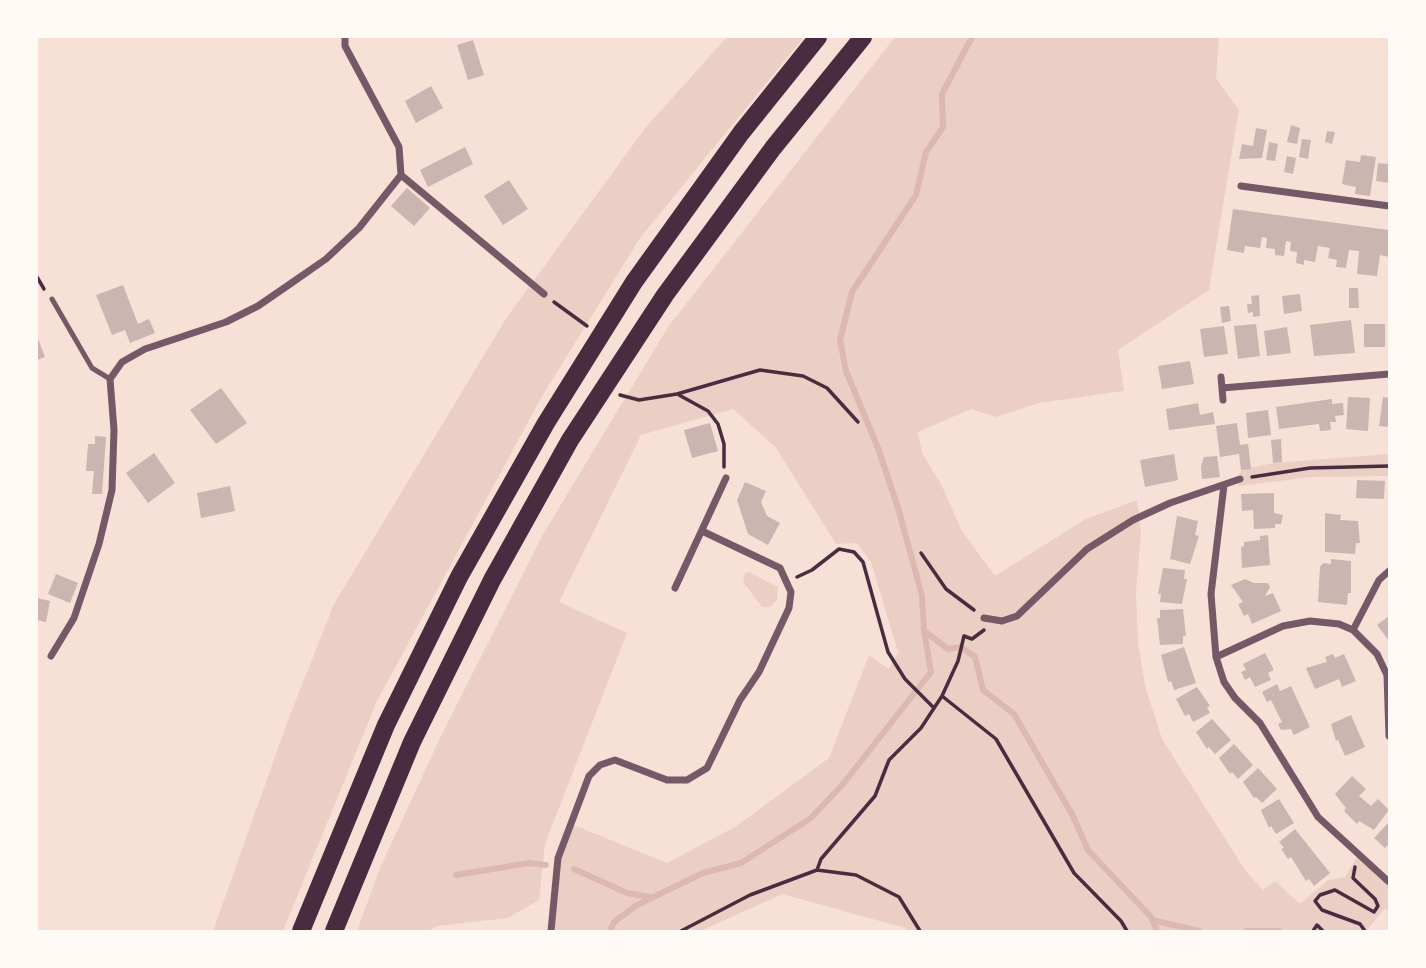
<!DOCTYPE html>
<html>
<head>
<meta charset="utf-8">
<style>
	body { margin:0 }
	#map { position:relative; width:1426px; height:968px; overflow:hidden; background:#f7e1d7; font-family:"Source Serif 4",serif }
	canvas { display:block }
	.frame { position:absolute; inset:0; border:38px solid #fffaf5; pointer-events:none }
</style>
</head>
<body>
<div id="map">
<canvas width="1426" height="968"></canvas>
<div class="frame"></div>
</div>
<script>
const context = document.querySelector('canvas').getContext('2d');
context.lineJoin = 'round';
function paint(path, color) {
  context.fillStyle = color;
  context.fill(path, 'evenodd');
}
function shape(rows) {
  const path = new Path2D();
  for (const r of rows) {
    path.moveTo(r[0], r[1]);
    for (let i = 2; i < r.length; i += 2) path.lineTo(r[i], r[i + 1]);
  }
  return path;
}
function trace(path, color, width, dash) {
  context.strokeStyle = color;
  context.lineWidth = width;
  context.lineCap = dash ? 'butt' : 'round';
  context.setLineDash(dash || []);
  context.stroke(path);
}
paint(shape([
	[727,37,804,37,640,238,541,398,377,701,283,931,213,931,288,720,334,604,507,317,646,127],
	[895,37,1219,37,1216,78,1239,110,1209,290,1118,350,1124,391,1039,403,996,417,971,409,918,432,922,453,941,484,962,531,995,576,1086,519,1137,500,1141,533,1136,592,1138,642,1145,686,1162,739,1245,870,1263,890,1275,881,1300,904,1328,880,1345,877,1358,855,1389,882,1389,912,1385,908,1366,931,907,931,905,928,782,894,701,931,551,931,558,858,569,823,667,863,735,827,829,758,869,655,889,669,898,652,871,562,857,543,836,544,776,448,733,409,641,435,559,602,627,633,545,844,539,900,508,918,437,926,428,931,357,931,380,868,440,738,542,536,668,327],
	[1389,454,1389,476,1311,477,1239,486,1237,480,1241,470,1273,463],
	[749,572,778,587,777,600,770,607,762,607,743,582,745,573]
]), '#ebcfc5');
trace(shape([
	[972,37,942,94,943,127,926,152,916,195,852,292,840,340,846,371,878,448,899,511,922,596,924,631,948,649,961,647,975,657,983,690,1014,714,1073,816,1088,850,1151,917,1157,931],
	[574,869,627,893,651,897],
	[456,875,529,863,546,865],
	[1152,920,1199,931],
	[610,931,614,922,637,905,703,873,741,863,811,818,843,784,931,672,924,631],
	[1246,931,1279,931]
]), '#dcb8b0', 6);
paint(shape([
	[473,40,484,75,468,80,457,45],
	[431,86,443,108,416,123,405,101],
	[1291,125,1300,128,1297,144,1287,142],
	[1256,128,1267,130,1262,158,1239,159,1242,144,1253,146],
	[1327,131,1335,132,1332,144,1325,142],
	[1302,139,1311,140,1308,159,1299,157],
	[1269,142,1278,144,1275,161,1266,160],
	[465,147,473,164,428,187,420,170],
	[1361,155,1376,157,1370,196,1355,194,1356,187,1342,184,1346,160,1360,162],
	[1287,156,1296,158,1293,174,1284,172],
	[1378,163,1389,164,1389,183,1376,181],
	[509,180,528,209,503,225,484,196],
	[407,188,430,208,414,226,391,206],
	[1233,209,1389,230,1389,257,1380,255,1377,276,1357,274,1359,251,1349,250,1346,268,1336,267,1337,260,1328,258,1330,248,1318,246,1315,262,1304,260,1304,265,1296,263,1297,252,1290,251,1291,242,1286,241,1284,256,1275,255,1275,249,1266,248,1267,238,1262,237,1260,248,1245,246,1244,253,1227,250],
	[123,285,138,324,149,319,155,333,130,343,125,330,112,335,96,295],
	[1349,288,1358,288,1359,308,1349,308],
	[1300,294,1302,311,1284,314,1282,296],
	[1259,295,1260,316,1253,317,1253,312,1248,313,1247,304,1252,304,1251,296],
	[1229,306,1231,321,1222,323,1220,307],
	[1351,320,1355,353,1314,356,1310,325],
	[1256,324,1260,356,1238,359,1234,326],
	[1364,324,1385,324,1385,347,1364,347],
	[1224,326,1228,354,1204,357,1200,329],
	[1287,327,1291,353,1267,356,1264,331],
	[37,336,45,357,37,360],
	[1190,361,1194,384,1162,389,1158,366],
	[221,388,247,423,216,444,190,410],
	[1348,397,1370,398,1368,431,1346,429],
	[1383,397,1389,398,1389,427,1379,426],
	[1332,399,1332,404,1343,403,1344,415,1335,416,1336,422,1330,422,1331,430,1320,431,1319,424,1279,429,1276,407],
	[1198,403,1200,415,1213,412,1215,424,1169,430,1166,409],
	[1268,410,1271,435,1248,438,1246,413],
	[710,423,718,451,692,458,684,430],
	[1237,423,1240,445,1248,444,1251,469,1241,470,1239,454,1220,457,1216,426],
	[95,436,106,437,102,494,92,494,94,471,86,471,88,444,95,444],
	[1281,439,1282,462,1273,463,1271,440],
	[154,453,175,483,148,503,126,473],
	[1174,454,1178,480,1145,487,1140,460],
	[1217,456,1220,477,1202,479,1201,466,1204,457],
	[1357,480,1385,481,1384,499,1356,498],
	[745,482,766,491,761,502,767,516,780,523,768,545,748,534,737,500],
	[230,486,235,511,201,518,197,493],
	[1274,493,1274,513,1283,515,1281,524,1275,524,1275,528,1254,529,1253,510,1242,511,1241,494],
	[1325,513,1341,515,1340,520,1358,521,1360,543,1356,543,1355,554,1325,552],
	[1177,516,1198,521,1195,535,1199,536,1190,564,1170,559],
	[1268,535,1270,565,1242,568,1241,547,1244,546,1244,542,1260,540,1260,536],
	[1331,559,1351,561,1351,593,1348,593,1347,605,1318,602,1320,567,1323,563,1331,564],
	[1163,568,1185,570,1184,579,1187,579,1182,604,1160,602,1161,594,1158,594],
	[56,574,78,583,70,603,48,594],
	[1245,579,1254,583,1268,583,1270,587,1265,596,1273,593,1281,611,1252,624,1248,614,1244,616,1238,604,1243,602,1231,585],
	[37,598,50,601,46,622,37,620],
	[1183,609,1186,636,1183,636,1183,644,1160,645,1157,618,1160,618,1160,610],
	[1389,616,1389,641,1377,625],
	[1184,647,1196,683,1174,690,1171,681,1168,682,1161,655],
	[1265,653,1274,670,1268,673,1271,680,1255,687,1250,677,1245,680,1241,672,1246,670,1243,664],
	[1333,654,1335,658,1344,654,1356,681,1342,687,1339,679,1315,689,1306,668,1327,662,1325,657],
	[1277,684,1280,691,1291,686,1310,727,1294,735,1291,729,1281,730,1278,724,1282,722,1271,700,1267,702,1262,692],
	[1197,687,1210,706,1207,707,1210,713,1193,722,1189,714,1185,716,1176,699],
	[1351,715,1365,747,1345,756,1338,740,1336,741,1331,724],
	[1212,719,1231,740,1215,754,1209,747,1207,749,1196,732],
	[1234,744,1253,765,1238,779,1232,772,1230,774,1219,758],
	[1258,768,1277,789,1262,803,1256,797,1254,798,1243,782],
	[1352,776,1366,789,1359,796,1371,806,1378,799,1389,810,1374,830,1359,821,1357,824,1344,811,1346,808,1335,794],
	[1279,799,1294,823,1276,834,1271,826,1269,828,1261,810],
	[1389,822,1389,844,1385,848,1374,838],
	[1295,829,1330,873,1314,886,1309,879,1306,881,1291,857,1288,859,1281,849,1284,848,1279,842]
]), '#ccb4b1');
trace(shape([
	[37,277,44,289],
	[554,302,587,326],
	[620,395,639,400,677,394,760,370,803,376,827,388,858,422],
	[679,395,708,411,718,424,724,444,724,467],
	[1252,477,1310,468,1389,466],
	[921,553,946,589,974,610],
	[797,577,812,570,839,549,854,552,863,562,888,652,905,679,934,708],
	[942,696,996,739,1074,873,1121,921,1127,931],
	[1355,867,1353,878,1375,899,1378,906,1374,912,1335,890,1320,895,1315,901,1322,910,1360,924,1365,931],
	[817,870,821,859,875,796,889,760,921,728,942,696,958,661,964,636,972,639,984,630],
	[681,931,750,895,817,870,856,875,899,897,920,931],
	[1313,931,1317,925,1323,931]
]), '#4a2c40', 3.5);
trace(shape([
	[52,299,92,368,110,379]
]), '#755966', 5);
trace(shape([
	[401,175,544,294],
	[1241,186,1389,206],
	[1221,377,1223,400],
	[1222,388,1389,374],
	[1224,485,1211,594,1216,657,1224,682,1235,698,1260,723,1318,817,1389,882],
	[675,588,726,478],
	[984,618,1002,621,1017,616,1087,549,1133,520,1170,503,1240,479],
	[1353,630,1379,580,1389,571],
	[51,656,74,618,99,544,112,490,114,430,110,379,122,362,145,349,226,322,258,306,290,284,326,259,359,228,401,175,399,147,345,46,345,37],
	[1216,657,1283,626,1310,621,1339,624,1353,630,1377,654,1387,675,1389,736],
	[551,931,558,858,589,776,600,765,615,760,667,780,687,780,707,768,740,700,759,672,789,608,791,592,780,568,702,531]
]), '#755966', 7);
trace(shape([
	[301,931,386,725,459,577,546,423,634,282,741,133,818,37],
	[334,931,412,742,492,580,570,440,665,295,773,148,863,37]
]), '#4a2c40', 18);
</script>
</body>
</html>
